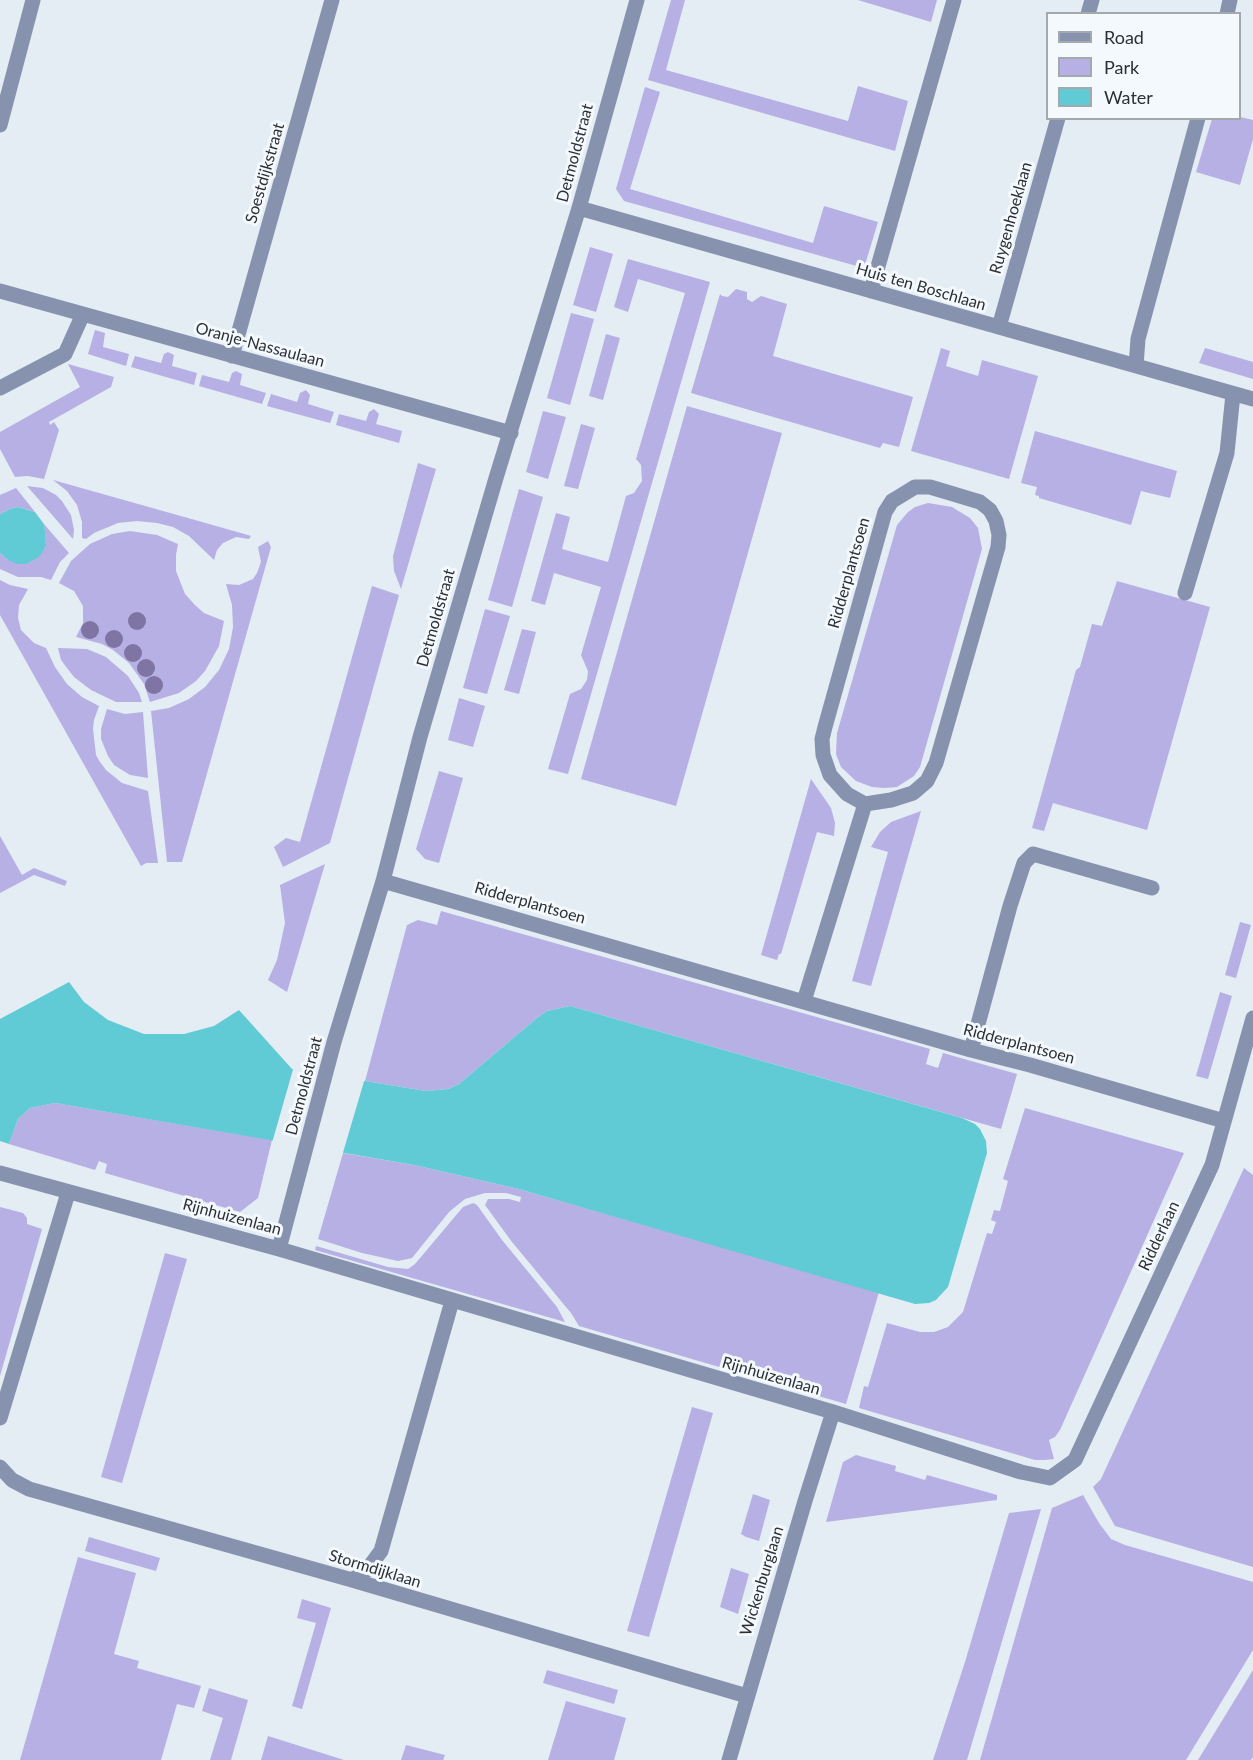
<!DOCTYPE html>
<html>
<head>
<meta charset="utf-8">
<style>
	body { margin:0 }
	#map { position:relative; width:1253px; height:1760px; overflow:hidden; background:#e4ecf4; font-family:Lato,sans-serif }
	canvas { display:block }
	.legend { position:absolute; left:1046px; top:12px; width:195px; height:108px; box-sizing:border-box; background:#f4f9fe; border:2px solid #a4a9ad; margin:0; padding:8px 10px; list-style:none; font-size:18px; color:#2d3033 }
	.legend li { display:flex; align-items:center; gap:12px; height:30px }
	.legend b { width:30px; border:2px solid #a4a9ad }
</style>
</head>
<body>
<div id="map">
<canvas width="1253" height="1760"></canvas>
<ul class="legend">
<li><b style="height:8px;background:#8792ae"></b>Road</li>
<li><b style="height:16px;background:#b7b0e4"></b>Park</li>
<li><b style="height:16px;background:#61cbd5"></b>Water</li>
</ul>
</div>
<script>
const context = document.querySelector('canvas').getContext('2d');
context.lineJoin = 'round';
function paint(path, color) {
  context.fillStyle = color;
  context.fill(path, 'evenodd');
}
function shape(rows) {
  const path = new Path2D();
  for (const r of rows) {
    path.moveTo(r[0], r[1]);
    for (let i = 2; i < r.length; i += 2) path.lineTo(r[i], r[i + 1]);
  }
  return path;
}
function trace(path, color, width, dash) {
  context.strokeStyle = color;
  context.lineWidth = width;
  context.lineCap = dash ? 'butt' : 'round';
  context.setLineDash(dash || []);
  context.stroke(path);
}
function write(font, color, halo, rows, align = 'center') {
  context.font = font + ' Lato,sans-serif';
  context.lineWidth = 6;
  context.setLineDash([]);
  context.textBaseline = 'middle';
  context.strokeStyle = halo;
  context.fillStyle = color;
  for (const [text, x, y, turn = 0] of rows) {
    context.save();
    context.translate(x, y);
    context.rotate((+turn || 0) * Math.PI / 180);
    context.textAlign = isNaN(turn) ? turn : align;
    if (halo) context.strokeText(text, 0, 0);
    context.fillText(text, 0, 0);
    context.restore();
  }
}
paint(shape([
	[671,0,685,0,666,70,848,121,858,86,908,101,895,151,648,80],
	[858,0,937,0,931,22],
	[645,87,660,92,630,189,813,243,824,206,878,222,864,268,624,201,616,189],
	[1240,117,1253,120,1253,139,1240,185,1196,172,1212,119,1240,118],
	[590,247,613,254,596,312,573,305],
	[628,259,710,282,568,774,548,769,570,694,581,689,587,680,588,671,581,655,601,587,554,573,545,605,531,601,556,513,570,517,562,549,608,562,626,496,634,493,642,481,641,465,636,459,685,293,638,279,628,312,614,307],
	[736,289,747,292,747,299,752,302,761,296,787,304,773,356,913,397,899,447,883,443,880,448,691,393,720,294,722,296,728,297],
	[571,313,594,319,570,405,547,398],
	[95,330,105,333,103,347,129,354,126,366,88,354],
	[606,334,620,338,603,400,589,396],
	[941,348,950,351,946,366,978,376,982,360,1038,376,1009,479,911,451],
	[1205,348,1253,362,1253,379,1199,363],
	[168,352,174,355,172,366,197,373,194,385,131,367,135,356,161,363,164,354],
	[68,364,114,377,111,387,49,422,50,425,54,422,59,430,44,479,28,476,15,477,0,449,0,432,80,387],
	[236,371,242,374,240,385,266,393,262,404,199,386,202,375,229,382,232,373],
	[306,390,310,395,308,404,334,412,330,423,267,406,271,394,297,402,300,393],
	[687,406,782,433,676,806,581,779],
	[374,409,379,414,376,424,402,431,399,443,336,425,339,414,366,421,369,412],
	[543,411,566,417,548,479,526,472],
	[581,424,595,428,578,489,564,486],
	[1035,431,1177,471,1170,498,1141,491,1131,525,1039,498,1039,496,1035,495,1037,487,1021,483],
	[418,463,436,469,401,589,394,571,393,556],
	[53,480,241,533,251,536,249,539,236,537,223,543,217,550,214,560,189,536,173,527,157,523,137,521,118,523,94,533,86,539,82,538,82,522,77,505,67,491],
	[27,486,43,488,56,495,62,501,71,515,74,530,73,539],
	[16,488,35,512,18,507,10,509,0,514,0,495],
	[519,489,543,497,512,607,488,600],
	[928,503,952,507,970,518,978,528,982,549,920,767,914,776,897,787,884,788,872,787,856,781,841,767,836,754,837,733,897,525,908,512,915,507],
	[44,524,69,553,60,562,51,580,41,577,18,577,0,569,0,553,8,560,46,545],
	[130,531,157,535,178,544,176,555,176,571,185,594,195,605,204,613,224,621,219,646,205,671,196,681,179,693,150,702,144,684,129,663,113,650,102,644,76,637,83,623,83,606,74,591,59,583,71,561,90,544,112,534],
	[268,541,271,547,182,862,167,862,151,711,169,708,189,699,205,687,219,670,229,649,233,627,232,605,226,584,239,585,253,579,257,573,261,562,258,547],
	[0,580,10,585,28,589,19,605,18,618,21,630,34,643,46,648,55,667,67,684,82,697,99,706,94,720,93,729,96,755,100,762,106,770,122,783,148,791,158,863,146,863,141,866,0,615],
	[1117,581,1210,607,1147,830,1053,803,1044,831,1032,828,1076,670,1080,667,1092,624,1102,626],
	[372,586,399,595,330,843,283,867,274,847,286,838,300,842],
	[485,609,510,616,487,694,463,688],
	[522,629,536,632,519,694,504,690],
	[58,648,87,649,106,657,128,676,139,693,142,702,116,702,91,690,74,677,67,668,61,660],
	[459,698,485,706,473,747,448,740],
	[107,709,125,714,143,712,148,778,130,775,114,765,108,756,101,739,101,729],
	[439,771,463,778,439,863,425,859,416,849],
	[811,779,831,808,835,823,834,836,817,832,781,954,779,954,777,960,761,955],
	[921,811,871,986,852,981,888,852,871,847,880,832,891,822],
	[0,836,22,875,34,868,67,881,65,886,34,875,0,893],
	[325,864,287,992,268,980,277,960,285,923,280,885],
	[441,911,930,1049,926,1064,938,1068,943,1053,1017,1074,1001,1129,570,1006,547,1011,537,1018,459,1084,448,1089,426,1091,365,1081,407,925,418,920,437,925],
	[1240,922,1251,925,1236,978,1225,975],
	[1220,992,1232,996,1208,1079,1196,1076],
	[55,1103,272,1140,258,1198,240,1212,105,1173,107,1164,99,1161,95,1170,9,1144,18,1119,30,1108],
	[1025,1108,1184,1153,1060,1430,1055,1437,1049,1440,1054,1459,1045,1460,1035,1460,859,1408,864,1386,868,1387,887,1323,920,1332,934,1332,948,1327,963,1312,987,1233,992,1234,996,1222,991,1220,994,1210,1000,1211,1008,1181,1003,1179],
	[343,1153,414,1165,519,1189,879,1292,846,1404,579,1326,571,1313,512,1242,485,1205,488,1199,509,1199,520,1202,521,1197,506,1193,485,1193,465,1199,449,1212,412,1258,398,1261,362,1253,318,1239],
	[1244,1168,1253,1175,1253,1567,1115,1526,1093,1487,1101,1479],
	[473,1203,477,1205,502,1240,557,1307,565,1322,315,1250,316,1246,388,1267,408,1269,415,1264,463,1207],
	[0,1207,23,1213,27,1218,27,1224,42,1229,0,1376],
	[165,1253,187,1259,122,1483,101,1477],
	[692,1407,713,1413,649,1637,627,1631],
	[856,1455,896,1466,895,1471,925,1480,927,1475,997,1495,997,1500,826,1522,843,1462],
	[753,1494,770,1500,759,1541,746,1537,741,1534],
	[1083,1495,1099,1523,1111,1539,1125,1545,1253,1582,1253,1650,1186,1760,980,1760,1052,1508],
	[1041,1509,967,1760,933,1760,965,1662,1009,1513],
	[89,1537,160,1558,156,1571,85,1551],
	[78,1557,136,1573,114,1654,139,1661,137,1668,201,1686,194,1708,177,1704,161,1760,20,1760],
	[731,1568,749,1574,738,1614,720,1607],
	[302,1599,331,1608,302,1709,292,1706,316,1623,297,1618],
	[547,1670,618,1690,614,1704,543,1683],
	[1253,1670,1253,1757,1251,1760,1198,1760],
	[209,1688,248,1700,231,1760,210,1760,223,1718,202,1711],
	[566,1701,626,1718,614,1760,548,1760],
	[268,1736,344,1760,261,1760],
	[406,1745,445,1755,443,1760,401,1760]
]), '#b7b0e4');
paint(shape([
	[18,507,35,512,44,524,45,532,46,545,43,551,39,557,26,564,17,564,8,560,0,553,0,514,10,509],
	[69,982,84,1002,108,1020,144,1034,184,1034,214,1026,239,1010,292,1069,426,1091,448,1089,459,1084,537,1018,547,1011,570,1006,962,1118,975,1124,980,1129,986,1141,987,1153,948,1287,936,1300,929,1303,915,1304,519,1189,414,1165,55,1103,30,1108,18,1119,9,1144,0,1141,0,1019]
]), '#61cbd5');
paint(shape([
	[294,1066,365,1078,342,1156,272,1143]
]), '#e4ecf4');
trace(shape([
	[1088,14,1092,0],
	[1227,14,1230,0],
	[0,125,33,0],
	[579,208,1253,399],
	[0,291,511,433],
	[871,291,954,0],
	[999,327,1058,118],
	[232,356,332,0],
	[1136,366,1138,339,1198,118],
	[0,388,65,354,83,314],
	[1185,593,1227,453,1233,394],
	[383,881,971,1050,1030,1065,1224,1121],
	[804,1001,865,804,847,794,830,775,823,755,822,739,825,727,885,512,892,501,902,495,915,487,930,487,980,502,990,510,996,521,999,535,998,547,936,763,927,781,913,793,891,800,865,804],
	[971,1050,1010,906,1024,863,1033,854,1152,888],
	[0,1173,279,1249,833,1412,1021,1472,1050,1478,1075,1460,1212,1165,1253,1018],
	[279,1249,334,1042,383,881,420,737,496,478,579,208,637,0],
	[0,1418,68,1193],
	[0,1467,12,1480,29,1489,352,1580,747,1696],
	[352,1580,367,1570,381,1551,452,1301],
	[729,1760,805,1501,833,1412]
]), '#8792ae', 15);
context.fillStyle = '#7f75a4';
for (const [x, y] of [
	[137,621],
	[90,630],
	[114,639],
	[133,653],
	[146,668],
	[154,685]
]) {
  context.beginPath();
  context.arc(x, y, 9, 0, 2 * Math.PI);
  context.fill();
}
write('16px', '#2d3033', '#f4f9fe', [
	["Detmoldstraat",575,153,-75],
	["Soestdijkstraat",265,173,-74],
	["Ruygenhoeklaan",1011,218,-74],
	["Huis ten Boschlaan",921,287,16],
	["Oranje-Nassaulaan",260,345,15],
	["Ridderplantsoen",849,573,-74],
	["Detmoldstraat",436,618,-74],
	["Ridderplantsoen",530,903,16],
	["Ridderplantsoen",1019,1044,15],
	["Detmoldstraat",304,1086,-75],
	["Rijnhuizenlaan",232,1217,15],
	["Ridderlaan",1159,1236,-65],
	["Rijnhuizenlaan",771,1376,16],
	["Stormdijklaan",375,1569,17],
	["Wickenburglaan",762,1581,-73]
]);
</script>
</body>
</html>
